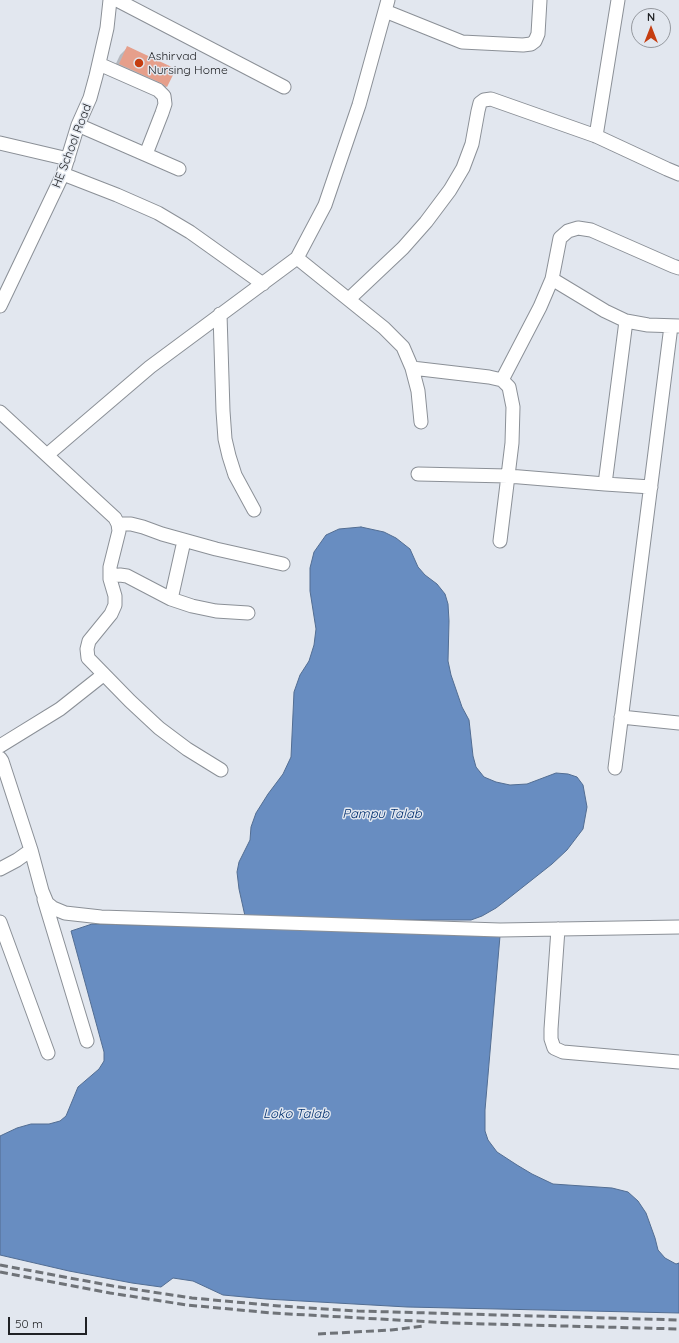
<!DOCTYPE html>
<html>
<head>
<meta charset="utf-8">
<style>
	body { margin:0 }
	#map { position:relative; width:679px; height:1343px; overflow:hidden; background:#e2e7ef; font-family:Quicksand,sans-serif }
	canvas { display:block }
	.north { position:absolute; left:631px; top:8px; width:40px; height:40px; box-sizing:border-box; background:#e2e7ef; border:1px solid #94989e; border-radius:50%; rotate:0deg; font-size:11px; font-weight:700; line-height:16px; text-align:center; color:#202225 }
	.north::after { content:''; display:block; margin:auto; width:14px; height:18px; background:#c53d10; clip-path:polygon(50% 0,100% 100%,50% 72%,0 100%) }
	.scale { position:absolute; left:8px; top:1317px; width:79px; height:18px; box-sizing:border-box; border:2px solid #202225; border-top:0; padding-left:5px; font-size:12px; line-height:14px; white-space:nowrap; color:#202225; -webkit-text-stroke:3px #e2e7ef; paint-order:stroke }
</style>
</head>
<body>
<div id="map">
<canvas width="679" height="1343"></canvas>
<div class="north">N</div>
<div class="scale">50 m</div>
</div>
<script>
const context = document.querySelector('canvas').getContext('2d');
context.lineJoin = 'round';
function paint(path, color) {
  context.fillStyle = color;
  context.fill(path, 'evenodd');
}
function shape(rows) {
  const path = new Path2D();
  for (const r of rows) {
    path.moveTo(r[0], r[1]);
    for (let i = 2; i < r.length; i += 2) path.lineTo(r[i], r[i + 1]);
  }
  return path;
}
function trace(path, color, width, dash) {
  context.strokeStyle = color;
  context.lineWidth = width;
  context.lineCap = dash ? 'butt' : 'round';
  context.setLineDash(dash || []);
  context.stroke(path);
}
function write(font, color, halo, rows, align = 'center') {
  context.font = font + ' Quicksand,sans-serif';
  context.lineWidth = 3;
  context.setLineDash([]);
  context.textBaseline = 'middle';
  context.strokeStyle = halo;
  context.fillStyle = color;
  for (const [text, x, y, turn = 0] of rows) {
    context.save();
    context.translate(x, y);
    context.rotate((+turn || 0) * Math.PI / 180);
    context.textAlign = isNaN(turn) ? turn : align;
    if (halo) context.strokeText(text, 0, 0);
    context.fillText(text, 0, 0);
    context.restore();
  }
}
const water = shape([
	[361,527,384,532,396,538,410,549,418,567,425,575,437,584,445,594,448,604,449,621,448,661,451,675,462,707,469,720,473,756,476,767,484,777,496,782,510,785,527,784,556,773,568,774,577,777,583,785,587,807,583,829,567,850,552,864,509,898,496,908,482,916,471,920,356,920,356,932,500,936,485,1110,485,1131,488,1140,497,1152,517,1165,532,1174,553,1184,612,1188,628,1192,638,1201,646,1213,655,1238,658,1250,665,1258,676,1264,679,1263,679,1313,407,1307,266,1299,223,1295,193,1281,173,1278,161,1287,132,1283,69,1271,0,1255,0,1136,17,1128,31,1124,49,1124,60,1121,66,1116,78,1087,99,1069,104,1061,104,1052,71,931,92,924,328,929,245,916,239,889,237,872,239,862,250,840,251,827,256,813,268,794,283,774,291,757,294,692,300,675,309,661,314,645,316,629,310,591,310,568,314,552,326,535,339,529,361,527]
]);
paint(water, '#688dc1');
trace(water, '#526d92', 1);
paint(shape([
	[128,47,174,69,166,87,158,94,112,72,120,55]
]), '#0003');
paint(shape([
	[127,46,176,69,167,87,161,83,119,64]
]), '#e69f8b');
const minor = shape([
	[117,0,284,87],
	[385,11,462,42,523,45,531,44,535,41,538,34,540,0],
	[99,64,158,90,164,96,165,104,162,113,146,154],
	[78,125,179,169],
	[596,136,618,0],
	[0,143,68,159],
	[63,174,117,195,158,213,190,232,263,284],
	[297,258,384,328,403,347,412,368,418,391,421,422],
	[552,279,560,238,568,231,578,228,591,230,673,266,679,268],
	[349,299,403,248,426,222,450,190,463,168,472,144,478,111,480,103,484,100,491,99,596,136,667,169,679,174],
	[0,306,63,174,78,125,90,98,96,76,107,28,110,0],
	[220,314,223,411,225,439,229,456,235,475,254,510],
	[412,368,489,377,502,380,509,387,513,407,512,443,500,541],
	[502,380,540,307,552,279,605,311,626,321,648,325,679,326],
	[0,412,115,518,118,524,119,531,110,567,110,579,115,596,115,605,111,614,89,641,87,649,88,658,130,701,159,728,187,749,221,770],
	[47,455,150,367,297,258,325,205,359,105,388,0],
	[418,474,508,476,605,484,626,321],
	[605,484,651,487],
	[118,524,131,524,143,527,162,534,216,549,283,564],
	[110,576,120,575,127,576,171,599,192,606,216,611,248,613],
	[171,599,184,541],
	[621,717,679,723],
	[0,746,60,709,103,675],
	[0,758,2,761,31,850,42,891,47,903,53,908,65,913,101,917,500,930,679,927],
	[615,768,671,326],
	[0,869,17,860,31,850],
	[44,899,87,1041],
	[0,922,48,1053],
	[558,929,551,1029,551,1039,554,1048,563,1052,679,1062]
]);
trace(minor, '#8b9097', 15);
trace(minor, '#fff', 13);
trace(shape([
	[0,1265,113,1286,192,1298,279,1306,358,1311,679,1320],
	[0,1272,110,1293,187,1305,272,1313,451,1323,679,1329],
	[318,1334,391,1330,424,1326]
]), '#6f7378', 3, [8, 4]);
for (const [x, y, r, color] of [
	[139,63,5,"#c53d10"]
]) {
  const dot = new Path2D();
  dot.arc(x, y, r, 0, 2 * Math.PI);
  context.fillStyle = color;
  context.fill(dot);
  trace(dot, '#e2e7ef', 1.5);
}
write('12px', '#202225', '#e2e7ef', [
	["Ashirvad",148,56],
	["Nursing Home",148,70]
], 'left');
write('12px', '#202225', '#e2e7ef', [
	["HE School Road",72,146,-69]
]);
write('italic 13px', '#002f6e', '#e2e7ef', [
	["Pampu Talab",382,814],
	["Loko Talab",296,1114]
]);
</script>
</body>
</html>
